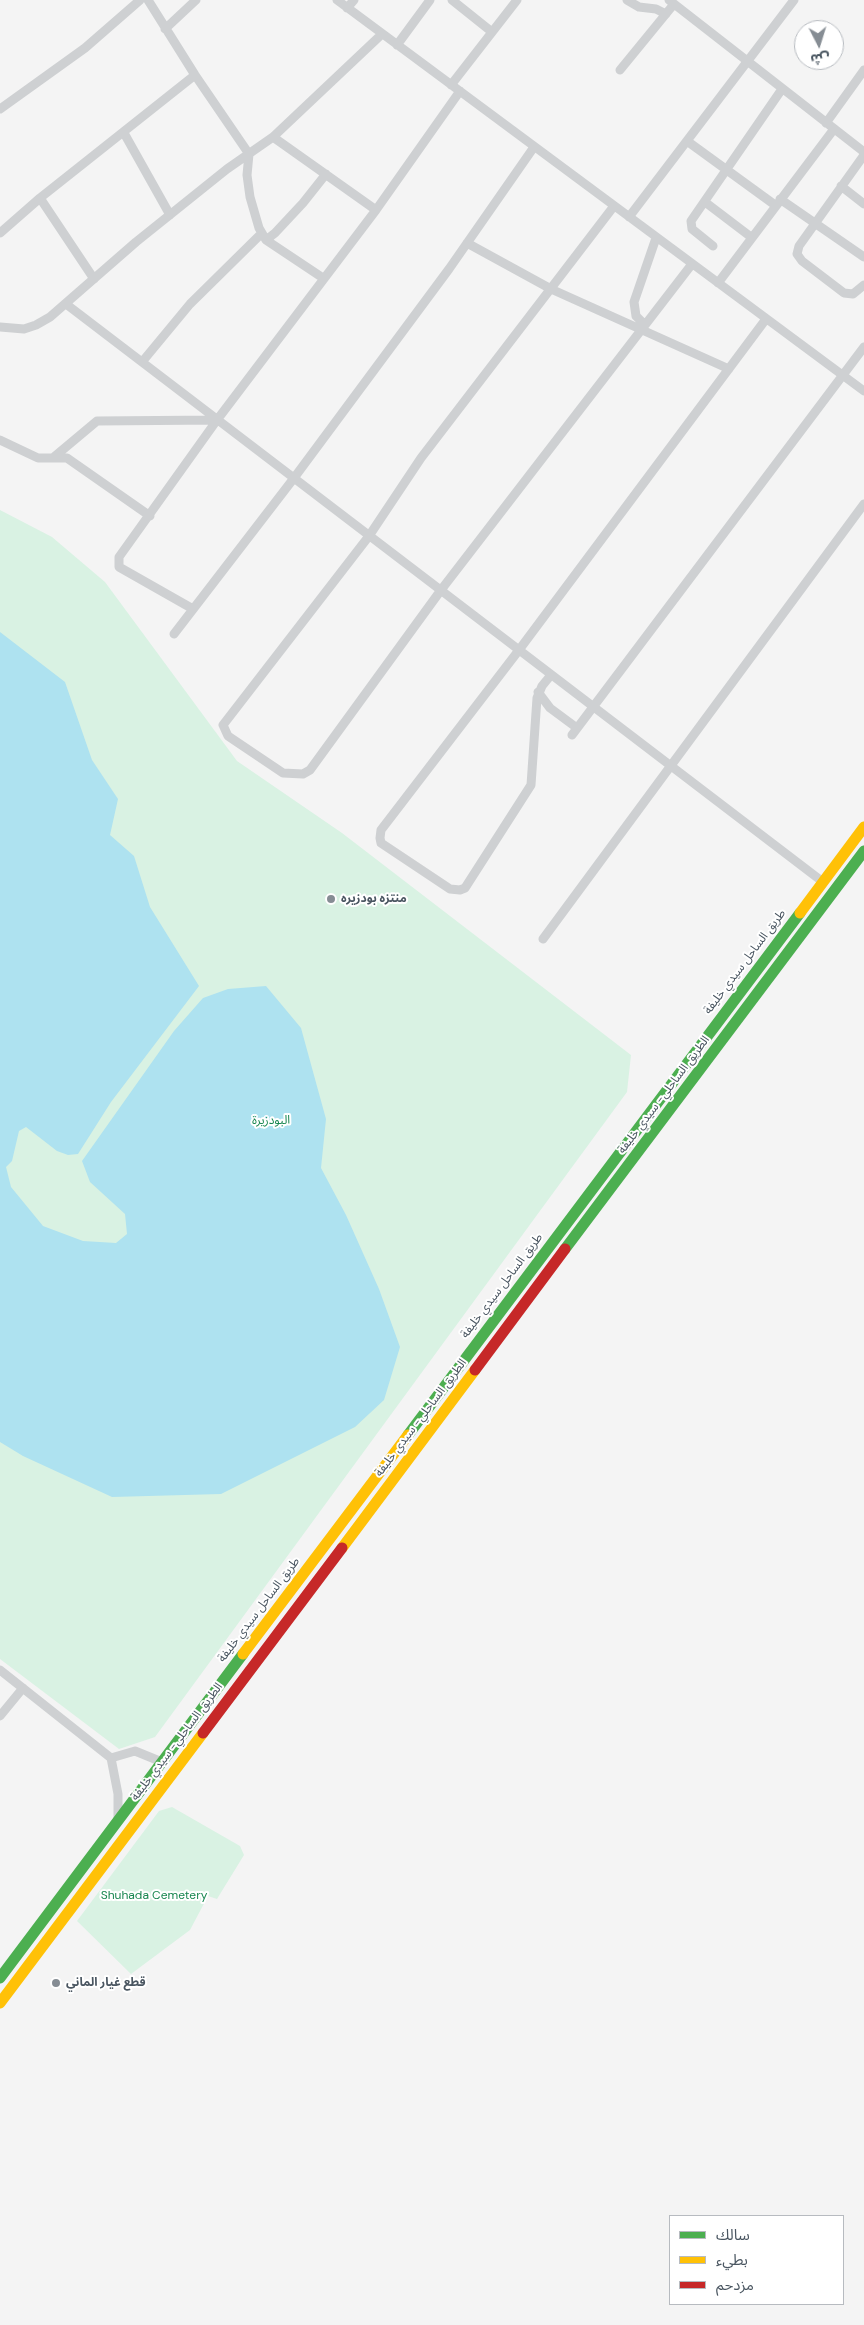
<!DOCTYPE html>
<html>
<head>
<meta charset="utf-8">
<style>
	body { margin:0 }
	#map { position:relative; width:864px; height:2325px; overflow:hidden; background:#f4f4f4; font-family:"DM Sans","Noto Sans Arabic",sans-serif }
	canvas { display:block }
	.legend { position:absolute; left:669px; top:2215px; width:175px; height:90px; box-sizing:border-box; background:#fff; border:1px solid #b7bbc0; margin:0; padding:6px 9px; list-style:none; font-size:15px; color:#4a5661 }
	.legend li { display:flex; align-items:center; gap:10px; height:25px }
	.legend b { width:25px; border:1px solid #b7bbc0 }
	.north { position:absolute; left:794px; top:20px; width:50px; height:50px; box-sizing:border-box; background:#fff; border:1px solid #b7bbc0; border-radius:50%; rotate:175deg; font-size:14px; font-weight:700; line-height:20px; text-align:center; color:#4a5661 }
	.north::after { content:''; display:block; margin:auto; width:18px; height:22px; background:#868d94; clip-path:polygon(50% 0,100% 100%,50% 72%,0 100%) }
</style>
</head>
<body>
<div id="map">
<canvas width="864" height="2325"></canvas>
<ul class="legend">
<li><b style="height:6px;background:#4caf50"></b>سالك</li>
<li><b style="height:6px;background:#ffc107"></b>بطيء</li>
<li><b style="height:6px;background:#c62828"></b>مزدحم</li>
</ul>
<div class="north">ش</div>
</div>
<script>
const context = document.querySelector('canvas').getContext('2d');
context.lineJoin = 'round';
function paint(path, color) {
  context.fillStyle = color;
  context.fill(path, 'evenodd');
}
function shape(rows) {
  const path = new Path2D();
  for (const r of rows) {
    path.moveTo(r[0], r[1]);
    for (let i = 2; i < r.length; i += 2) path.lineTo(r[i], r[i + 1]);
  }
  return path;
}
function trace(path, color, width, dash) {
  context.strokeStyle = color;
  context.lineWidth = width;
  context.lineCap = dash ? 'butt' : 'round';
  context.setLineDash(dash || []);
  context.stroke(path);
}
function write(font, color, halo, rows, align = 'center') {
  context.font = font + ' "DM Sans","Noto Sans Arabic",sans-serif';
  context.lineWidth = 4;
  context.setLineDash([]);
  context.textBaseline = 'middle';
  context.strokeStyle = halo;
  context.fillStyle = color;
  for (const [text, x, y, turn = 0] of rows) {
    context.save();
    context.translate(x, y);
    context.rotate((+turn || 0) * Math.PI / 180);
    context.textAlign = isNaN(turn) ? turn : align;
    if (halo) context.strokeText(text, 0, 0);
    context.fillText(text, 0, 0);
    context.restore();
  }
}
paint(shape([
	[0,510,52,537,105,582,237,761,342,833,631,1055,627,1092,155,1737,119,1749,0,1659],
	[172,1807,240,1846,244,1855,217,1899,208,1896,190,1930,131,1974,77,1921,159,1811]
]), '#d9f2e3');
paint(shape([
	[0,632,65,682,92,760,118,799,110,835,134,856,150,907,199,986,111,1102,78,1154,68,1155,57,1151,26,1127,19,1131,12,1161,6,1167,11,1187,43,1226,83,1241,116,1243,127,1234,125,1214,90,1182,82,1161,174,1031,203,998,228,989,266,986,301,1028,326,1119,321,1168,346,1215,379,1289,400,1347,384,1400,355,1427,221,1494,112,1497,23,1456,0,1442]
]), '#aee2f0');
trace(shape([
	[148,0,195,75,249,154,247,175,250,197,259,228,266,240,323,278],
	[337,0,864,391],
	[452,0,492,32],
	[627,0,639,7,656,9,666,14],
	[669,0,864,152],
	[347,8,354,0],
	[165,29,196,0],
	[397,45,430,0],
	[620,70,674,4],
	[451,85,517,0],
	[0,109,85,48,140,0],
	[826,123,864,70],
	[124,133,170,215],
	[273,137,376,210,460,91],
	[687,141,775,205],
	[864,155,799,246,797,254,802,261,844,293,853,294,864,285],
	[841,186,864,204],
	[40,198,94,279],
	[780,199,864,257],
	[705,202,751,237],
	[614,206,421,458,369,536,223,725,228,736,283,773,303,774,310,770,441,590,692,264],
	[629,217,794,0],
	[0,233,40,198,195,75],
	[266,240,275,233,303,203,326,174],
	[467,243,551,289,729,369],
	[713,246,692,229,691,221,782,89],
	[718,283,834,129],
	[66,304,823,882],
	[645,325,636,316,634,302,656,238],
	[0,327,24,329,36,325,50,317,136,242,227,169,273,137,382,34],
	[142,362,190,304,262,233],
	[0,440,38,458,67,458,150,516],
	[54,457,97,421,217,420],
	[193,609,119,567,119,557,217,420,376,210],
	[174,634,294,478,449,269,534,147],
	[551,675,542,686,537,698,531,785,465,888,460,890,450,889,381,843,380,838,381,830,519,650,766,319],
	[538,692,550,708,577,728],
	[572,735,864,347],
	[543,939,864,504],
	[0,1670,111,1758,118,1794,118,1818],
	[0,1716,23,1688],
	[111,1758,135,1751,162,1762]
]), '#ced0d2', 9);
trace(shape([
	[565,1249,864,851],
	[408,1435,800,913],
	[0,1978,243,1654]
]), '#4caf50', 11);
trace(shape([
	[800,913,864,827],
	[342,1548,475,1370],
	[243,1654,408,1435],
	[0,2003,203,1733]
]), '#ffc107', 11);
trace(shape([
	[475,1370,565,1249],
	[203,1733,342,1548]
]), '#c62828', 11);
for (const [x, y, r, color] of [
	[331,899,5,"#868d94"],
	[56,1983,5,"#868d94"]
]) {
  const dot = new Path2D();
  dot.arc(x, y, r, 0, 2 * Math.PI);
  context.fillStyle = color;
  context.fill(dot);
  trace(dot, '#fff', 2);
}
write('bold 12px', '#4a5661', '#fff', [
	["منتزه بودزيره",341,899],
	["قطع غيار الماني",66,1983]
], 'left');
write('12px', '#4a5661', '#fff', [
	["طريق الساحل سيدي خليفة",745,962,-53],
	["الطريق الساحلي- سيدي خليفة",664,1095,-53],
	["طريق الساحل سيدي خليفة",502,1286,-53],
	["الطريق الساحلي- سيدي خليفة",421,1418,-53],
	["طريق الساحل سيدي خليفة",259,1610,-53],
	["الطريق الساحلي- سيدي خليفة",177,1742,-53]
]);
write('12px', '#17864f', '#fff', [
	["البودزيرة",271,1121],
	["Shuhada Cemetery",154,1896]
]);
</script>
</body>
</html>
